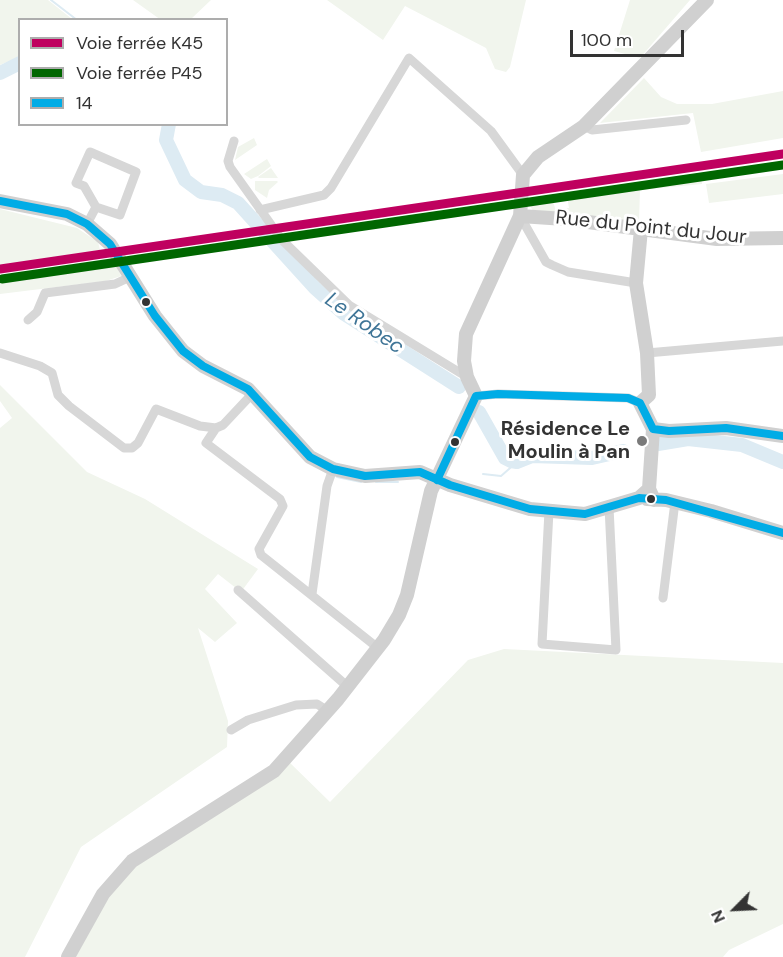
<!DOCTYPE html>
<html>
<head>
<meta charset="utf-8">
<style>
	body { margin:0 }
	#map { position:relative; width:783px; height:957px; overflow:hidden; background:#fff; font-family:"DM Sans",sans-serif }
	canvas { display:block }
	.legend { position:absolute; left:18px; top:18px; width:210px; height:108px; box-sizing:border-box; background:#fff; border:2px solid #adadad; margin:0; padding:8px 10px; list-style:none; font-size:18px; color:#333 }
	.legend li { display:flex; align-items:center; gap:12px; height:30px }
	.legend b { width:30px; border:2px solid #adadad }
	.north { position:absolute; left:705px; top:879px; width:60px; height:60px; -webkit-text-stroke:4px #fff; paint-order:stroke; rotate:246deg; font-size:16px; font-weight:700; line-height:24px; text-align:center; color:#333 }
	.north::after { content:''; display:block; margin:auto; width:21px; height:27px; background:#333; clip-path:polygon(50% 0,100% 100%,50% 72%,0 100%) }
	.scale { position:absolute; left:570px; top:30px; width:114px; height:27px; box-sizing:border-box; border:3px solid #333; border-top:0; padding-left:8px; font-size:18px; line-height:21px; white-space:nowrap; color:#333; -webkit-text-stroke:4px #fff; paint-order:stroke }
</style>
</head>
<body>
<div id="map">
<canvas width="783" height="957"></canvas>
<ul class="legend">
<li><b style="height:8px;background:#bf005f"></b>Voie ferrée K45</li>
<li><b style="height:8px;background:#060"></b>Voie ferrée P45</li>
<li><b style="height:8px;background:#00ace6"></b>14</li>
</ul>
<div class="north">N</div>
<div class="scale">100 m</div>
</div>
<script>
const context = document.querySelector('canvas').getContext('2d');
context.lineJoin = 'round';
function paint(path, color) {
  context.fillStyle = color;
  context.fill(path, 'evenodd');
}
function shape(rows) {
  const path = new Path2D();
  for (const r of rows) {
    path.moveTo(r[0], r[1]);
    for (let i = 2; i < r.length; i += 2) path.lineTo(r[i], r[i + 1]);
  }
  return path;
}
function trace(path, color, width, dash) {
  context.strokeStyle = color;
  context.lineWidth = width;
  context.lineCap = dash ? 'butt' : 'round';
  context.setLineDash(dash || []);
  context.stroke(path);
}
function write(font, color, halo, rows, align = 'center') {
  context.font = font + ' "DM Sans",sans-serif';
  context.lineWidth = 6;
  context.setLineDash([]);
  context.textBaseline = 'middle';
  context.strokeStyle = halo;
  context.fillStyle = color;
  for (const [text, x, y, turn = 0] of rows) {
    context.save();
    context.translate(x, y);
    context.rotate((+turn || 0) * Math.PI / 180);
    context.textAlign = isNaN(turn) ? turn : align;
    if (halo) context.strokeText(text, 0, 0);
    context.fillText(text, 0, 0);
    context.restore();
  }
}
paint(shape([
	[0,0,48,0,72,19,20,20,19,57,0,65],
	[133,0,211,0,191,19,161,20],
	[327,0,526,0,510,67,506,72,495,69,486,48,405,6,383,40],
	[630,0,690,0,640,58,614,51],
	[644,78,661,97,677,104,712,104,783,91,783,138,701,152,693,113,600,123],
	[254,138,257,145,235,160,238,147],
	[267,159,271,166,258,176,251,179,244,174],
	[271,168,278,178,259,178,258,177],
	[783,174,783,194,709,203,706,184],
	[701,176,702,184,640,190,639,222,533,211,527,200,552,198,555,208,569,208,567,196],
	[255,181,277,181,278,182,269,190,267,198,255,190],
	[0,209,77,228,98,242,100,250,0,265],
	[115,263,121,276,106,281,0,294,0,277],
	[0,385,87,472,145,499,258,569,241,592,218,574,205,589,237,623,215,642,198,628,228,721,227,747,81,847,25,957,0,957,0,428,12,418,0,401],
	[504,649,783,663,783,924,729,950,723,957,64,957,111,880,285,758,330,802,468,660]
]), '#f1f5ed');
trace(shape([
	[51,0,77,20],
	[483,474,501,476,517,462],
	[337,477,361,482],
	[376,482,398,482]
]), '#ddebf3', 2);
trace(shape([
	[0,73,20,63],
	[169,124,166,140,185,180,201,192,222,195,238,203,315,288,343,313,459,387],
	[479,412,505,458,511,461,517,462,532,456,592,458,623,451],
	[658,444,688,439,742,445,783,462]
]), '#ddebf3', 14);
trace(shape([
	[584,126,592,130,686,120],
	[234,141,228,161,230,167,282,240,349,305,467,377],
	[260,210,324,195,331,188,409,58,491,131,523,175],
	[520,216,546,262,552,265,568,272,636,283],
	[87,224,96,207,84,186,76,183,90,152,136,172,120,215,96,207],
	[28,320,37,312,45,293,115,284,130,277],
	[0,353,40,366,52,373,58,395,69,406,124,448,132,448,138,443,156,409,200,426,216,428,223,425,253,393],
	[647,353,783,341],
	[476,396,498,394,628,398,640,403],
	[216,428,206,443,280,499,283,506,259,549,261,555,378,648],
	[549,511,542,644,616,650,609,507],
	[238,590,348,687],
	[312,594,327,486,333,469],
	[663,598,675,502],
	[231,730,248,720,296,705,317,704,328,711]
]), '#d7d7d7', 9);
trace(shape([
	[0,201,67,214,87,224,110,244,155,316,183,351,203,366,248,389,310,457,333,469,365,476,420,472,450,485,530,509,585,514,639,498,649,489],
	[520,216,565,219,717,239,783,238],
	[641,229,636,283,647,353,649,395,640,403,653,429,649,489,654,500],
	[653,429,669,431,726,428,783,436],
	[647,499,666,500,711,511,783,533],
	[68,957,103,894,132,861,274,771,338,699,384,640,399,615,407,595,431,491,476,396,467,377,464,361,466,334,520,216,523,175,538,157,584,126,707,0]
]), '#d0d0d0', 14);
trace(shape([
	[0,201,67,214,87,224,110,244,155,316,183,351,203,366,248,389,310,457,333,469,365,476,420,472,450,485,530,509,585,514,639,498,666,500,783,533],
	[437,480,476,396,498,394,628,398,640,403,653,429,669,431,726,428,783,436]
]), '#00ace6', 8);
trace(shape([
	[0,269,783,154]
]), '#bf005f', 9);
trace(shape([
	[2,279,783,165]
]), '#060', 9);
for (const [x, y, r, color] of [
	[146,302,5,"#333"],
	[642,441,6,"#7a7a7a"],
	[455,442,5,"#333"],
	[651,499,5,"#333"]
]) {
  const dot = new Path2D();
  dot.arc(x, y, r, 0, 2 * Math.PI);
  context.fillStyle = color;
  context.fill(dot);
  trace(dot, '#fff', 2);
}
write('20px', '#333', '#fff', [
	["Rue du Point du Jour",651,228,6]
]);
write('bold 20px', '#333', '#fff', [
	["Résidence Le",630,430],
	["Moulin à Pan",630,453]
], 'right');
write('italic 21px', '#3f7597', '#fff', [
	["Le Robec",364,324,35]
]);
</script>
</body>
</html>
